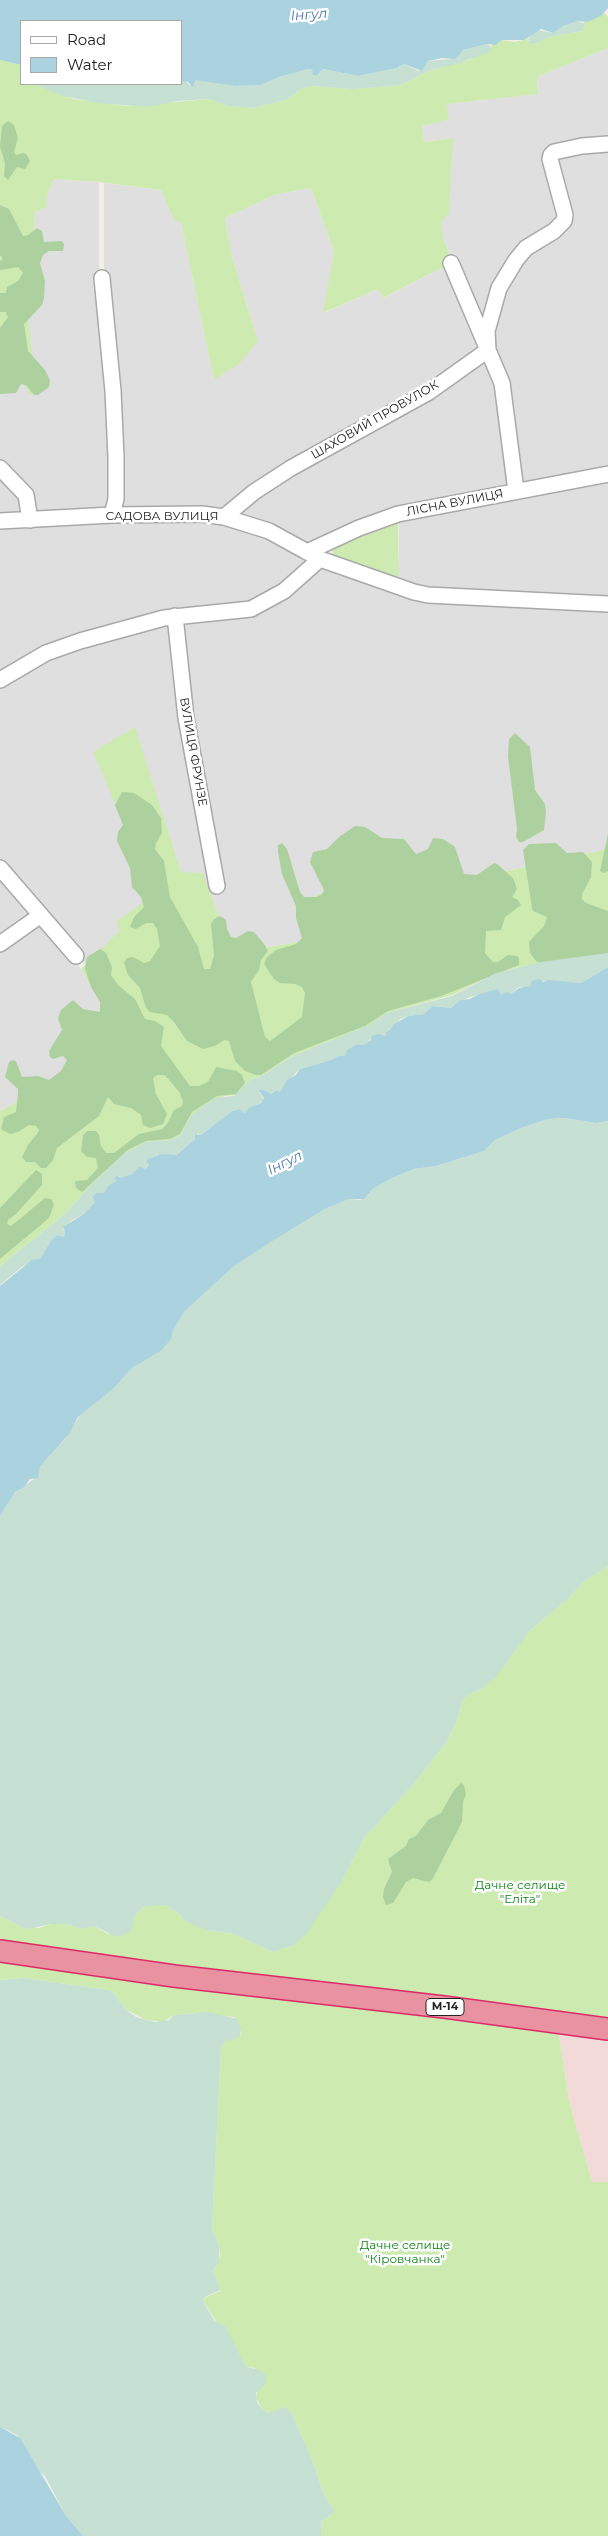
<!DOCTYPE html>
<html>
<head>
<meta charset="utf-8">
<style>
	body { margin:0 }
	#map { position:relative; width:608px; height:2536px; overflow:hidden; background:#f2efe9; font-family:Montserrat,sans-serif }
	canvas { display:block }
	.legend { position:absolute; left:20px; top:20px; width:162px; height:65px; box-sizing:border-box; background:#fff; border:1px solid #a7a7a7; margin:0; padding:6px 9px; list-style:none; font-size:15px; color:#222 }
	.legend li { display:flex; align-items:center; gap:10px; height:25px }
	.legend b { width:25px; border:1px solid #a7a7a7 }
</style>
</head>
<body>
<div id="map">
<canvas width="608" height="2536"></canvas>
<ul class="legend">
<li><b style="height:6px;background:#fff"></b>Road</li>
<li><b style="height:14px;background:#aad3df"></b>Water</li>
</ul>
</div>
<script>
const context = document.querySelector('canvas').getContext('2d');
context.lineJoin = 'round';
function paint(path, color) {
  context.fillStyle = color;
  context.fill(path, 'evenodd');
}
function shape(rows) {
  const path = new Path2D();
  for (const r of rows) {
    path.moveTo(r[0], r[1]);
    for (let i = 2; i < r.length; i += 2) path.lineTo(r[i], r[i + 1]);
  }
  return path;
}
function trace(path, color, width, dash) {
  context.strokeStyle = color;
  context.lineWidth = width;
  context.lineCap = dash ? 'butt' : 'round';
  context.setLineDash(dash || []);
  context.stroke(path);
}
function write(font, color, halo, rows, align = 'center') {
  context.font = font + ' Montserrat,sans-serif';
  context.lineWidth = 5;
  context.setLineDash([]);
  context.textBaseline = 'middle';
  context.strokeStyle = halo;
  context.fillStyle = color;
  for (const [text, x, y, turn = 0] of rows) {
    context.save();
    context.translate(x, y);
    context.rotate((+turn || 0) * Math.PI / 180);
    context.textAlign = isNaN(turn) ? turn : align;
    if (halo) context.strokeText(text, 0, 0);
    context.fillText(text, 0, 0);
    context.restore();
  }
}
paint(shape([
	[608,48,608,142,554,149,563,216,536,237,483,323,444,241,441,222,453,138,424,142,422,126,449,120,446,104,538,94,537,78,539,76],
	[608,147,608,472,518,484,492,352,496,301,518,262,565,227,553,160],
	[54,179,99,182,99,264,116,457,108,510,38,514,0,463,0,345,32,365,27,312,32,309,35,212,47,207,47,195],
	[104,183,161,190,173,219,181,223,214,380,258,341,232,257,225,218,274,195,311,188,334,252,324,313,378,289,384,298,449,264,483,343,454,372,231,505,203,510,120,509,115,391,104,265],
	[491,359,512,485,304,544,240,513,238,508,472,361],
	[0,473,20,491,23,512,0,515],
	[608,476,608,601,431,591,399,583,399,517],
	[202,518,247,528,301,554,304,561,303,568,263,601,187,611,0,677,0,526],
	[322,568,411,596,608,608,608,849,460,881,325,892,304,941,231,953,181,872,134,728,154,895,86,965,0,865,0,683,29,664,169,622,188,718,181,623,225,616],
	[0,873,33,913,0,940],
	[34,922,46,925,81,969,100,1003,98,1016,74,1062,49,1083,0,1111,0,947]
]), '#e0dfdf');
paint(shape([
	[558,2028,608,2034,608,2182,592,2182,569,2101]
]), '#f2dad9');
paint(shape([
	[605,13,608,17,608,48,539,76,537,78,538,94,447,104,449,120,422,126,424,142,453,138,449,213,441,222,444,241,453,261,449,264,383,298,378,289,323,313,334,252,311,188,274,195,225,218,232,257,258,341,240,363,214,380,181,223,173,219,161,190,99,182,54,179,47,195,47,207,35,212,32,309,27,313,37,390,30,395,0,345,0,60,21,65,21,84,36,84,74,99,128,106,210,99,228,106,254,108,286,100,303,88,311,86,353,89,401,85,431,70,469,60,492,48,491,45,498,44,501,40,515,42,527,39,530,36,528,41,535,44,549,37,582,31,584,22],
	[398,517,399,583,333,556,332,549],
	[135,727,181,872,203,873,232,953,304,941,294,904,325,892,412,869,461,881,608,849,608,953,524,966,496,973,452,995,387,1013,370,1025,295,1055,260,1077,251,1079,237,1095,225,1096,191,1115,181,1135,171,1140,146,1142,125,1153,90,1186,64,1215,0,1266,0,1111,49,1083,73,1062,98,1016,100,1003,81,969,119,931,117,921,154,895,93,752],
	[608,1566,608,2024,0,1945,0,1916,19,1926,39,1928,51,1924,66,1924,82,1929,94,1926,108,1934,134,1917,143,1907,153,1905,165,1905,178,1913,182,1918,207,1930,234,1934,273,1952,293,1945,342,1881,364,1838,412,1786,446,1743,456,1723,462,1702,469,1694,480,1690,529,1631,569,1598,583,1582],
	[0,1959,558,2028,569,2101,592,2182,608,2182,608,2536,321,2536,322,2521,335,2512,324,2495,313,2462,292,2414,268,2413,262,2409,256,2397,258,2389,255,2368,247,2367,243,2362,203,2301,206,2297,220,2291,213,2270,217,2266,220,2255,219,2245,212,2230,221,2047,226,2041,240,2036,241,2032,234,2017,195,2013,174,2015,163,2022,146,2020,125,2009,113,1992,108,1990,23,1978,0,1980]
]), '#cdebb0');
paint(shape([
	[8,121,14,125,18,138,14,152,16,155,23,153,27,155,30,161,25,169,17,167,8,180,4,176,5,163,0,147,2,126],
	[0,205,9,209,23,236,28,235,37,228,42,231,44,242,62,241,64,244,63,251,49,251,43,255,40,263,45,281,44,298,42,305,24,324,28,351,45,370,50,380,49,387,38,395,34,395,26,385,21,384,16,393,0,394,0,328,8,317,6,312,0,312,0,293,6,293,7,287,18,281,23,273,18,267,0,270,0,261,3,259,0,255],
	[515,733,530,747,535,790,545,804,546,812,544,830,523,842,519,842,516,837,517,829,508,756,509,739],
	[122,792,134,793,152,805,161,818,162,833,156,843,155,849,164,861,170,897,198,947,204,969,210,969,214,956,211,924,214,919,220,916,226,920,227,929,231,937,236,938,248,931,254,932,264,944,268,951,261,960,259,970,251,982,265,1037,270,1041,302,1017,305,993,302,987,295,984,280,983,274,979,264,964,267,957,276,950,296,944,302,938,296,918,296,906,282,874,278,852,278,845,282,843,287,849,300,892,304,897,317,897,322,894,324,890,310,862,313,852,327,849,339,837,355,826,365,827,382,838,404,839,416,854,428,849,433,838,443,839,455,847,464,874,477,875,494,863,497,864,513,878,517,889,512,897,518,900,521,905,505,917,501,930,486,931,485,953,493,962,498,962,508,955,517,956,519,958,519,965,441,996,388,1011,365,1026,294,1053,261,1075,256,1075,245,1071,235,1061,229,1041,224,1040,215,1046,203,1049,187,1041,174,1022,167,1015,150,1012,146,1008,140,988,128,975,124,963,127,958,133,957,144,963,150,961,160,946,157,929,153,923,146,923,136,929,130,927,134,917,144,907,141,897,132,887,130,868,117,841,118,832,123,825,115,805],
	[608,834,608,871,604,873,600,871],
	[556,843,567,853,583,852,592,862,591,877,582,894,582,899,586,903,608,911,608,957,543,964,536,961,530,953,529,942,544,926,547,917,533,911,532,908,523,850,529,844],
	[100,949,106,953,112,967,111,975,118,985,135,999,145,1019,155,1021,164,1027,161,1046,190,1086,199,1086,208,1082,216,1067,237,1071,242,1075,245,1083,236,1094,217,1096,192,1112,180,1134,170,1139,146,1141,128,1150,82,1192,76,1188,75,1181,87,1180,98,1168,96,1158,87,1157,81,1151,83,1135,87,1131,96,1131,99,1135,101,1146,106,1153,114,1153,139,1134,162,1129,167,1124,174,1110,182,1106,183,1102,180,1093,165,1075,157,1075,153,1078,156,1094,167,1114,163,1124,150,1128,143,1125,141,1115,131,1108,114,1104,108,1097,99,1116,57,1148,53,1160,46,1168,41,1168,35,1162,26,1162,22,1157,28,1145,37,1134,39,1130,36,1126,29,1125,18,1132,10,1134,1,1129,4,1117,16,1112,18,1094,18,1089,5,1077,9,1062,13,1060,16,1061,22,1077,38,1076,49,1080,61,1071,67,1060,63,1056,53,1059,50,1057,49,1051,62,1030,58,1018,61,1010,73,1000,83,1009,100,1012,100,1002,91,987,85,968,87,957],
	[36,1170,42,1174,42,1185,16,1214,8,1220,7,1224,10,1226,15,1223,45,1198,51,1199,54,1204,49,1218,0,1259,0,1208],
	[461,1783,464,1785,466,1794,463,1802,462,1822,432,1880,429,1882,413,1878,406,1882,393,1903,386,1905,383,1897,384,1889,392,1872,388,1859,406,1846,409,1839,416,1836,428,1820,441,1813,454,1790]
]), '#add19e');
paint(shape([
	[578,21,585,24,582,31,549,37,535,44,528,43,530,36,537,30,553,33,560,27],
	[487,44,493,48,489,52,457,64,431,70,401,85,353,89,311,86,303,88,286,100,254,108,228,106,210,99,178,101,148,107,98,103,59,95,36,84,181,84,181,81,185,81,190,85,195,80,201,80,235,86,261,85,279,77,308,69,312,69,314,76,316,76,323,69,358,76,397,68,404,64,419,71,428,61,451,59,463,50],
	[608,953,608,967,581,983,540,981,527,987,519,987,511,994,501,995,496,991,483,993,459,1001,451,1008,435,1006,424,1014,408,1016,400,1019,398,1024,386,1032,386,1036,375,1036,363,1045,357,1044,349,1049,345,1056,338,1056,331,1060,300,1069,286,1083,280,1092,275,1090,271,1094,264,1090,258,1090,264,1100,245,1113,238,1109,232,1111,201,1135,197,1133,195,1139,174,1156,158,1154,146,1161,149,1164,145,1169,122,1178,114,1178,116,1181,108,1186,104,1193,97,1193,95,1202,84,1214,72,1220,63,1229,65,1232,64,1237,58,1235,52,1239,40,1259,23,1266,0,1285,0,1266,64,1215,90,1186,125,1153,146,1142,171,1140,181,1135,191,1115,215,1098,234,1096,251,1079,260,1077,295,1055,369,1025,387,1013,452,996,496,973,541,962],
	[565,1118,597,1123,608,1121,608,1566,583,1582,569,1598,529,1631,496,1677,480,1690,469,1694,462,1702,456,1723,446,1743,412,1786,364,1838,342,1881,306,1934,293,1945,273,1952,234,1934,207,1930,186,1922,178,1913,165,1905,143,1907,134,1917,131,1931,117,1937,94,1926,82,1929,66,1924,51,1924,28,1929,19,1926,0,1916,0,1516,13,1494,34,1479,40,1467,66,1438,81,1414,113,1389,132,1368,161,1351,170,1339,173,1330,185,1311,233,1267,268,1243,325,1209,349,1199,360,1200,368,1195,374,1188,392,1178,414,1169,436,1166,484,1151,495,1140,521,1128,548,1119],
	[23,1978,108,1990,113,1992,125,2009,136,2017,155,2022,169,2020,174,2015,208,2012,237,2019,241,2028,240,2036,232,2040,226,2041,221,2047,212,2230,219,2245,219,2263,213,2270,220,2290,205,2297,203,2301,214,2320,226,2327,243,2362,247,2367,259,2370,266,2375,266,2384,256,2393,257,2402,262,2409,268,2413,286,2407,292,2414,313,2462,324,2495,335,2512,322,2521,321,2536,83,2536,66,2516,45,2476,39,2471,17,2435,0,2427,0,1980]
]), '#c6e0d4');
paint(shape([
	[0,0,608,0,608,8,601,16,587,22,578,21,563,26,553,33,541,29,524,40,502,40,496,45,487,44,463,50,455,59,442,58,428,61,422,71,404,64,397,68,358,76,323,69,316,76,313,75,312,69,308,69,279,77,261,85,235,86,195,80,193,87,188,82,181,81,181,21,21,21,21,65,0,60],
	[608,967,608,1121,597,1123,565,1118,548,1119,521,1128,495,1140,484,1151,436,1166,414,1169,392,1178,374,1188,364,1199,349,1199,325,1209,269,1243,233,1267,185,1311,173,1330,171,1339,161,1351,132,1368,113,1389,78,1417,70,1433,40,1467,38,1478,30,1479,24,1487,15,1492,0,1516,0,1286,32,1260,40,1259,52,1239,58,1235,64,1237,65,1232,63,1227,84,1214,95,1202,93,1197,96,1193,104,1193,108,1186,116,1181,114,1178,117,1176,120,1178,132,1174,139,1167,145,1169,149,1165,146,1161,148,1159,160,1154,176,1155,195,1139,195,1134,201,1135,232,1111,239,1109,245,1113,249,1108,261,1103,264,1098,258,1090,264,1090,271,1094,276,1090,280,1092,287,1080,296,1075,300,1069,331,1060,338,1056,345,1056,347,1050,357,1044,363,1045,371,1040,372,1036,379,1034,386,1036,386,1032,391,1029,393,1025,408,1016,424,1014,433,1006,451,1008,460,1000,470,999,479,994,498,989,501,995,507,992,511,994,519,988,530,986,532,981,539,979,543,982,549,980,581,983],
	[0,2427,20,2438,66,2516,83,2536,0,2536]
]), '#aad3df');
const minor = shape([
	[451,263,502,383,516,491],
	[102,278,113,391,116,457,116,499,112,515],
	[488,350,487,331,499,288,516,260,526,248,554,231,564,221,565,215,550,159,551,155,554,152,582,146,608,144],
	[0,468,26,495,30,520],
	[224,517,254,492,291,468,429,392,488,350],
	[0,521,112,515,202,514,224,517,269,531,320,559,414,592,428,595,608,604],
	[307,552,359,528,398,514,608,474],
	[175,616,186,718,217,886],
	[0,680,46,653,80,641,164,618,251,609,284,591,320,559],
	[0,868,76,956],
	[0,944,41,915]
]);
const highway = shape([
	[0,1951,174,1976,444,2007,608,2029]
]);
trace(minor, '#a9a9a9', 18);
trace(highway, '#dc2a67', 24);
trace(minor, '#fff', 15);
trace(highway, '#e892a2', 21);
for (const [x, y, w] of [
	[445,2007,38]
]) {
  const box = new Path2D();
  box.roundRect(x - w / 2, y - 8.5, w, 17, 4);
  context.fillStyle = '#fff';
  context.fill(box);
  trace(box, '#222', 1);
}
write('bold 11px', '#222', null, [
	["М-14",445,2007]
]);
write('12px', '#222', '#fff', [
	["ШАХОВИЙ ПРОВУЛОК",375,420,-30],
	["ЛІСНА ВУЛИЦЯ",455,503,-11],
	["САДОВА ВУЛИЦЯ",162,516],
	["ВУЛИЦЯ ФРУНЗЕ",193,752,80]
]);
write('12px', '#0c8416', '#fff', [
	["Дачне селище",520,1885],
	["\"Еліта\"",520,1899],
	["Дачне селище",405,2245],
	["\"Кіровчанка\"",405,2259]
]);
write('italic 14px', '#4a7aab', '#fff', [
	["Інгул",309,15,-4],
	["Інгул",285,1163,-26]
]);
</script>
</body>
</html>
